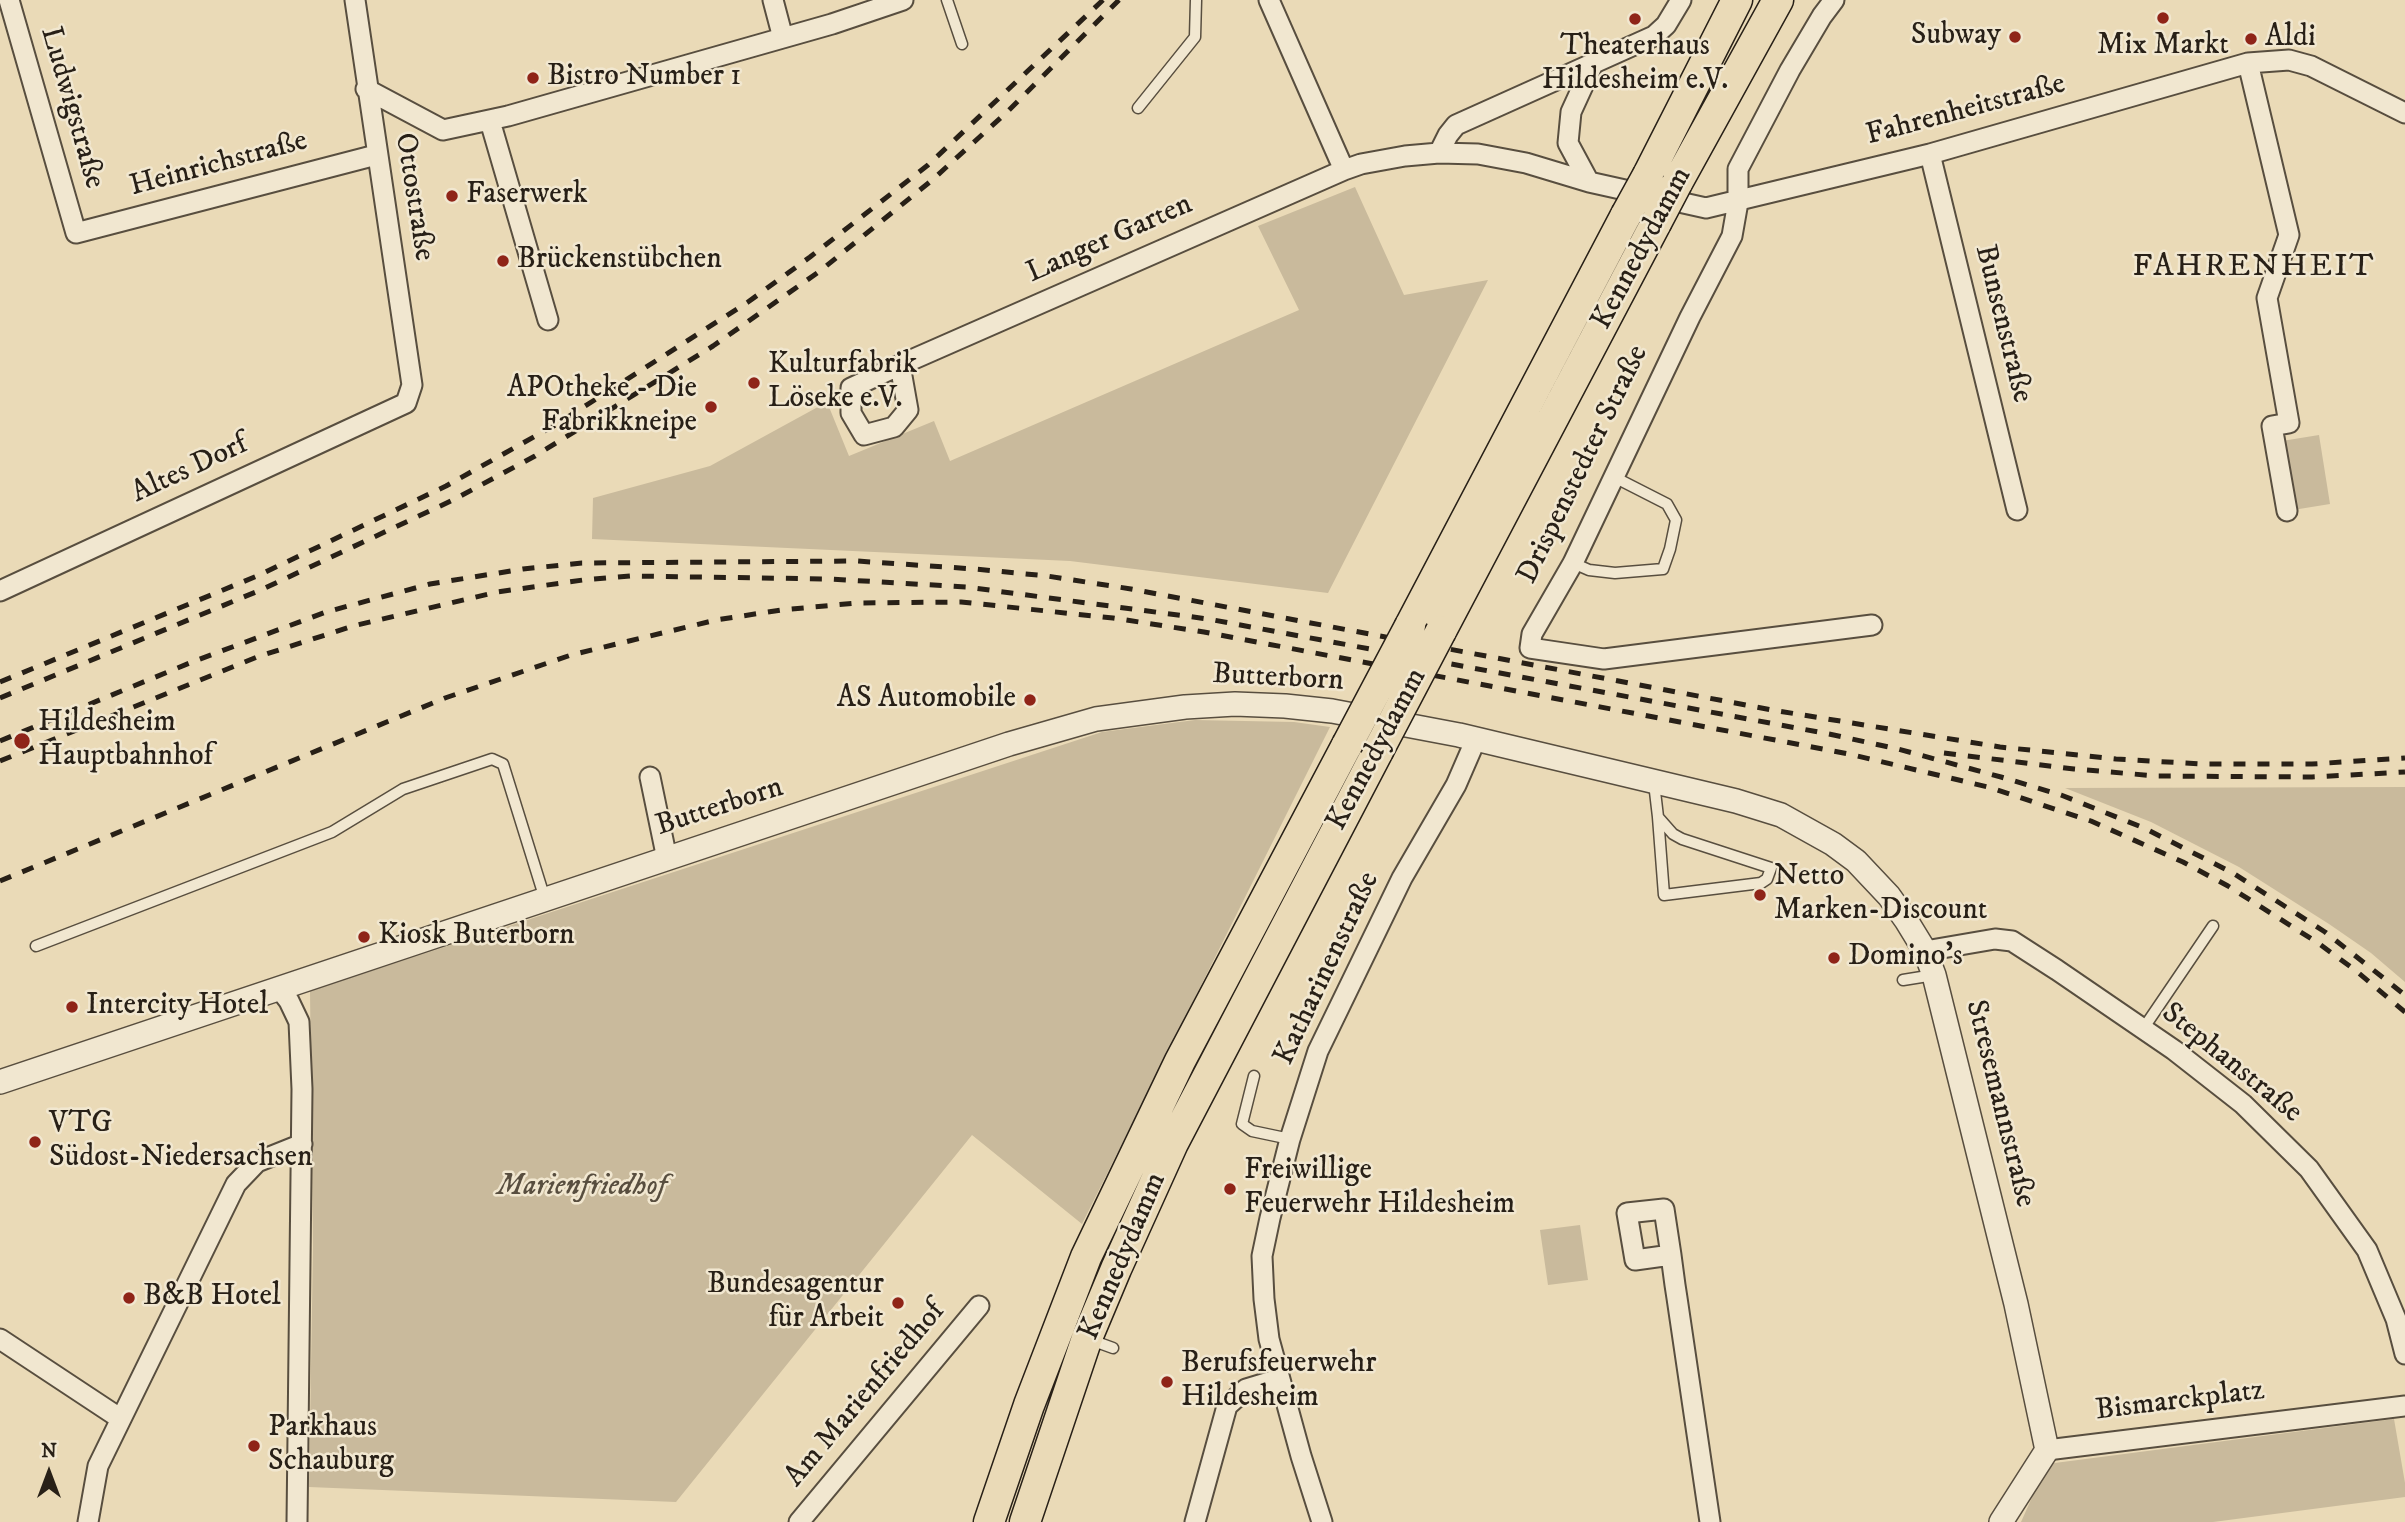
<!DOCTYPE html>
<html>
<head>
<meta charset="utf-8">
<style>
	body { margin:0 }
	#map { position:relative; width:2405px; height:1522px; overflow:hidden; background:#eadab7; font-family:"IM FELL DW Pica",serif }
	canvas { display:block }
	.north { position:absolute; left:14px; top:1438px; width:70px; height:70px; -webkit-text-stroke:5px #f1e7d0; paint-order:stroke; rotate:0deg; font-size:19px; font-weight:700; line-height:28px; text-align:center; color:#282017 }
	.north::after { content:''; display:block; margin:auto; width:24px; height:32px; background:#282017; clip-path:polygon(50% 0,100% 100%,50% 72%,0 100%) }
</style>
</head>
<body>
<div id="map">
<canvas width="2405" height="1522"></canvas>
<div class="north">N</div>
</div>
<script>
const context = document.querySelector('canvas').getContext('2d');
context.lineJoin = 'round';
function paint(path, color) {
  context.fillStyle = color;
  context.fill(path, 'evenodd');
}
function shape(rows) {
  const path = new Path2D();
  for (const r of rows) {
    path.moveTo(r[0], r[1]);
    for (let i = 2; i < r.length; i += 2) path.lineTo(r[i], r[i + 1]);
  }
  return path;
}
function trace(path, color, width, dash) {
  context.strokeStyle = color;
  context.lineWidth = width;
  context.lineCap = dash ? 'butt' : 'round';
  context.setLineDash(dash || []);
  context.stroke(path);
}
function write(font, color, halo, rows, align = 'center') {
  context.font = font + ' "IM FELL DW Pica",serif';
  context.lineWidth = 5;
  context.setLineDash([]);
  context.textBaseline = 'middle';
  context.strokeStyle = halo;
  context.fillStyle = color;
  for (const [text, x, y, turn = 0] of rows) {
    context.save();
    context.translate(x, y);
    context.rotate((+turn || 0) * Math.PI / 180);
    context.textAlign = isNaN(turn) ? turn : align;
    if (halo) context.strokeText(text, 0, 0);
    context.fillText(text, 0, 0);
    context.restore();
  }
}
paint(shape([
	[1355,187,1404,295,1488,280,1328,593,1070,561,592,539,593,498,710,466,827,402,849,456,934,421,950,461,1299,310,1258,226],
	[2319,435,2330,504,2293,510,2282,441],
	[1195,720,1294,722,1330,727,1082,1224,972,1135,676,1502,309,1487,313,1247,310,991,1102,732],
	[2405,787,2405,982,2371,953,2329,924,2239,867,2151,822,2065,788],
	[1580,1225,1588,1280,1548,1285,1540,1230],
	[2394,1419,2405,1483,2405,1497,2213,1522,2021,1522,2047,1464]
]), '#c9ba9c');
const service = shape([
	[947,0,962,44],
	[1138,108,1195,37,1196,0],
	[1573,563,1589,570,1615,573,1663,569,1670,549,1676,520,1667,504,1614,477],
	[1654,783,1658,817,1673,834,1682,839,1771,868,1767,879,1761,883,1664,895,1658,817],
	[36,946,332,832,403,789,492,759,503,764,545,899],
	[1903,980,1934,975],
	[2143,1029,2213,926],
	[1254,1076,1242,1124,1252,1131,1290,1139],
	[1091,1340,1113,1348]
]);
const minor = shape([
	[9,0,76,233,376,155],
	[773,0,783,38],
	[1269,0,1344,170],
	[1834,0,1822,16,1790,70,1738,169,1738,202,1732,236,1690,317,1573,563,1532,634,1530,648,1604,659,1872,625],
	[2248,63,2289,235,2267,298,2289,423,2272,426,2287,511],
	[366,89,443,130,508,116,832,24,903,0],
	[490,121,548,320],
	[1439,153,1448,135,1456,125,1654,36,1666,25,1681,0],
	[1930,154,2017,510],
	[1589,182,1568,143,1571,112,1593,64],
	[900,365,908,410,894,427,864,435,851,413,851,388,900,365,1344,170,1361,164,1405,156,1439,153,1478,154,1526,163,1589,182,1706,208,1930,154,2248,63,2289,60,2311,66,2405,113],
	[0,591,406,403,412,385,355,0],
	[650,777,667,859],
	[1925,951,1995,939,2012,941,2057,970,2174,1050,2243,1104,2309,1169,2367,1250,2396,1319,2405,1354],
	[279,988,289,1001,299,1022,302,1089,297,1522],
	[1671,1255,1635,1260,1627,1213,1664,1209,1671,1255,1675,1285,1677,1298,1710,1522],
	[0,1339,121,1419],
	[2047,1450,2405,1406],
	[88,1522,98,1466,236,1184,257,1162,302,1144],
	[799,1522,979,1306],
	[1195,1522,1227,1406,1246,1389,1279,1379],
	[1322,1522,1301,1456,1269,1339,1264,1299,1262,1256,1270,1218,1290,1139,1318,1051,1402,878,1456,785,1476,739]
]);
const tertiary = shape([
	[0,1082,1009,744,1096,719,1185,707,1235,704,1285,706,1332,711,1459,735,1736,801,1781,815,1833,844,1856,861,1889,896,1906,920,1925,951,1934,975,2016,1304,2047,1450,2001,1522]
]);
const primary = shape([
	[1648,175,1737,0],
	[1677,183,1778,0],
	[1410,626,1626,215],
	[1441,631,1656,223],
	[989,1522,1029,1405,1086,1257,1180,1061,1347,745],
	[1025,1522,1087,1338,1116,1269,1173,1143,1378,751]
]);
trace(service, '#584e3f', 13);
trace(minor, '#584e3f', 23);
trace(tertiary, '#584e3f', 26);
trace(primary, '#282017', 33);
trace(service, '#f1e7d0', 10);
trace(minor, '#f1e7d0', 19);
trace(tertiary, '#f1e7d0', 23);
trace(primary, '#eadab7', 30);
trace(shape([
	[0,682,257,576,446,486,557,424,748,302,810,257,928,165,1103,0],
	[0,698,263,589,453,500,535,456,713,346,820,271,931,181,1006,113,1119,0],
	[0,741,192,662,326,612,430,584,523,569,582,563,857,561,975,569,1047,576,1131,589,1772,710,2000,747,2116,759,2202,764,2312,764,2405,758],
	[1944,753,2074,769,2157,776,2312,777,2405,772],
	[0,761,257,657,353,626,497,592,583,580,630,576,830,579,966,587,1208,619,1829,734,1898,749,2001,777,2061,795,2144,828,2233,873,2325,932,2405,995],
	[0,881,445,698,571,655,716,620,781,610,857,603,961,602,1113,618,1204,632,1849,754,1988,787,2091,821,2183,862,2228,886,2318,943,2355,970,2405,1012]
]), '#282017', 5, [12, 12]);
const primaryBridge = shape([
	[1626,215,1648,175],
	[1656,223,1677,183],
	[1347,745,1410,626],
	[1378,751,1441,631]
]);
trace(primaryBridge, '#282017', 33, []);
trace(primaryBridge, '#eadab7', 30);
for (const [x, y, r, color] of [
	[2163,18,7,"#8f2418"],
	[1635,19,7,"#8f2418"],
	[2015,37,7,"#8f2418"],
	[2251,39,7,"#8f2418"],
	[533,78,7,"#8f2418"],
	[452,196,7,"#8f2418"],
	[503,261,7,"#8f2418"],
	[754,383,7,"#8f2418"],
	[711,407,7,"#8f2418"],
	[1030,700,7,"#8f2418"],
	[22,741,9,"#8f2418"],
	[1760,895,7,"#8f2418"],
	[364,937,7,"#8f2418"],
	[1834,958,7,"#8f2418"],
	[72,1007,7,"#8f2418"],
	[35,1142,7,"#8f2418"],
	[1230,1189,7,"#8f2418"],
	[129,1298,7,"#8f2418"],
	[898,1303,7,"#8f2418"],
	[1167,1382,7,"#8f2418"],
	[254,1446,7,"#8f2418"]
]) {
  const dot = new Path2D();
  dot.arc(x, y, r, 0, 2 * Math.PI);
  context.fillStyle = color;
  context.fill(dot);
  trace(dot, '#f1e7d0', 2.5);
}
write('30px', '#282017', '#f1e7d0', [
	["Subway",2001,37,"right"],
	["Aldi",2265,39],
	["Mix Markt",2163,47,"center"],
	["Theaterhaus",1635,48,"center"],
	["Hildesheim e.V.",1635,82,"center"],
	["Bistro Number 1",547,78],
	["Faserwerk",466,196],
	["Brückenstübchen",517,261],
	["Kulturfabrik",768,366],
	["Löseke e.V.",768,400],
	["APOtheke - Die",697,390,"right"],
	["Fabrikkneipe",697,424,"right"],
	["AS Automobile",1016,700,"right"],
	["Hildesheim",38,724],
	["Hauptbahnhof",38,758],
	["Netto",1774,878],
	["Marken-Discount",1774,912],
	["Kiosk Buterborn",378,937],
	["Domino's",1848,958],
	["Intercity Hotel",86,1007],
	["VTG",49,1125],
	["Südost-Niedersachsen",49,1159],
	["Freiwillige",1244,1172],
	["Feuerwehr Hildesheim",1244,1206],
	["Bundesagentur",884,1286,"right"],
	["für Arbeit",884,1320,"right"],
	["B&B Hotel",143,1298],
	["Berufsfeuerwehr",1181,1365],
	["Hildesheim",1181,1399],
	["Parkhaus",268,1429],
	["Schauburg",268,1463]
], 'left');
write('30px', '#282017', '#f1e7d0', [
	["Ludwigstraße",71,108,74],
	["Fahrenheitstraße",1966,111,-15],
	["Heinrichstraße",219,165,-15],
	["Ottostraße",413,197,81],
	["Langer Garten",1110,240,-24],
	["Kennedydamm",1643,249,-62],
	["Bunsenstraße",2002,324,76],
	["Drispenstedter Straße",1584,465,-64],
	["Altes Dorf",190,470,-25],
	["Butterborn",1278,679,3],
	["Kennedydamm",1378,750,-62],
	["Butterborn",720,808,-18],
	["Katharinenstraße",1328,969,-65],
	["Stephanstraße",2231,1064,39],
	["Stresemannstraße",1999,1104,76],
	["Kennedydamm",1124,1257,-67],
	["Am Marienfriedhof",866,1395,-50],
	["Bismarckplatz",2180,1402,-7]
]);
write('italic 30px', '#584e3f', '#f1e7d0', [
	["Marienfriedhof",582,1188]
]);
context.letterSpacing = '2px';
write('32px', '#282017', '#f1e7d0', [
	["FAHRENHEIT",2254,268]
]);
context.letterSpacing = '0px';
</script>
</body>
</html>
